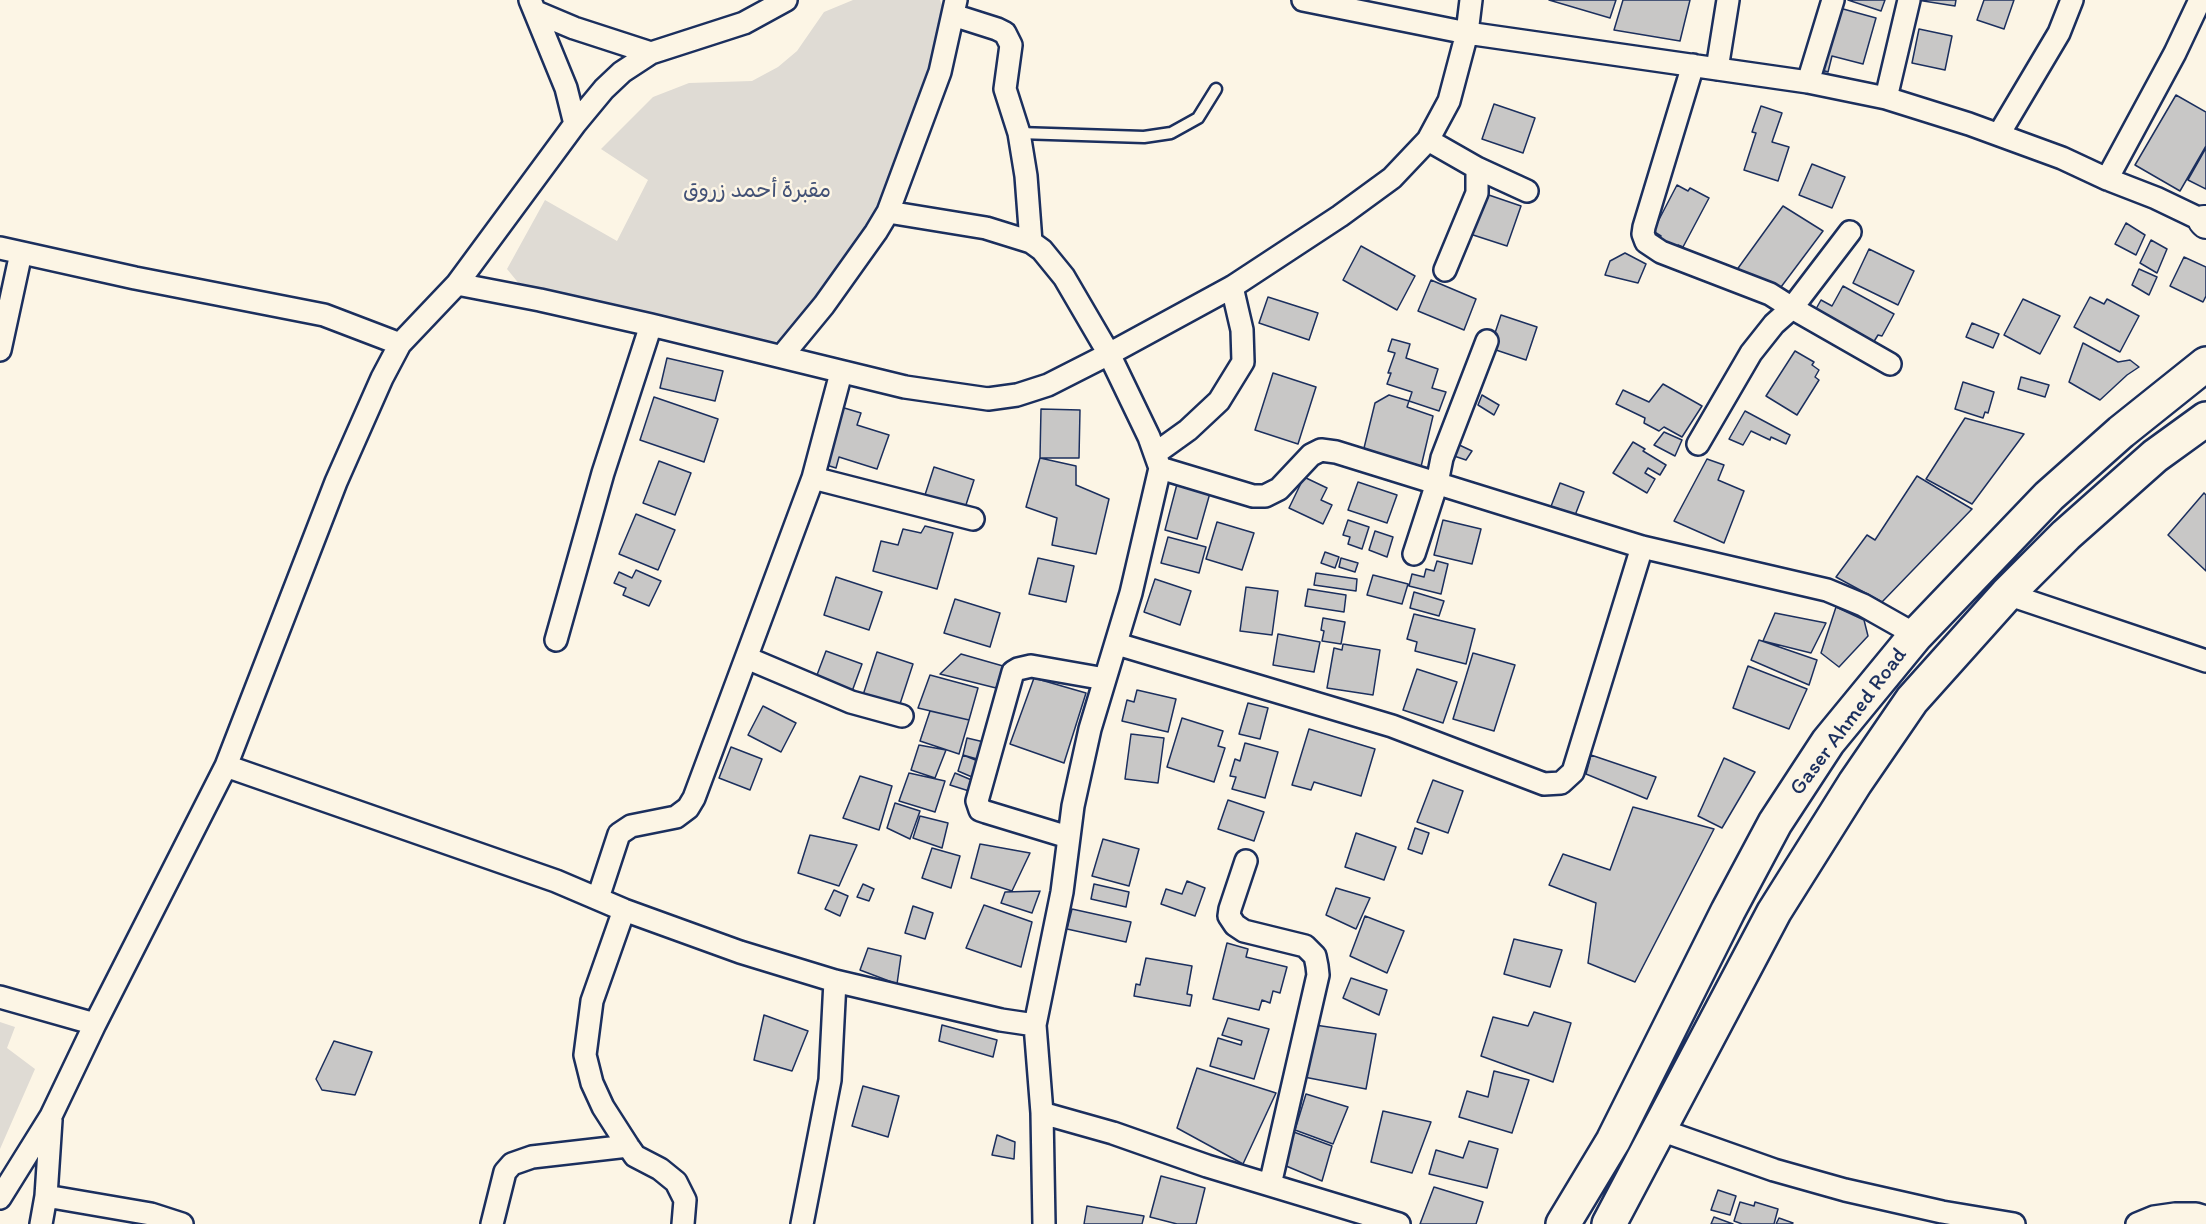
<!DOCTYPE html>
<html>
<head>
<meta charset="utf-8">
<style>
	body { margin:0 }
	canvas { display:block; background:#fcf5e5 }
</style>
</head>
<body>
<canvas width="2206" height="1224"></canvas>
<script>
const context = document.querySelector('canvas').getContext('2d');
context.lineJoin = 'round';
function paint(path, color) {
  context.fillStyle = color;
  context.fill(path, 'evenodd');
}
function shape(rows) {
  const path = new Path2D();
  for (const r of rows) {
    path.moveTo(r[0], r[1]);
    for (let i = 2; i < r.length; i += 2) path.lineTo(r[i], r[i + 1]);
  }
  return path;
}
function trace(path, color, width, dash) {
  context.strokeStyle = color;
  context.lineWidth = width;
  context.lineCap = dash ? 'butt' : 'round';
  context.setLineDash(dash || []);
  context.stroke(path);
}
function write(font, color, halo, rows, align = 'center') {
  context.font = font + ' Itim,"Playpen Sans Arabic",sans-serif';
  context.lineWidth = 5;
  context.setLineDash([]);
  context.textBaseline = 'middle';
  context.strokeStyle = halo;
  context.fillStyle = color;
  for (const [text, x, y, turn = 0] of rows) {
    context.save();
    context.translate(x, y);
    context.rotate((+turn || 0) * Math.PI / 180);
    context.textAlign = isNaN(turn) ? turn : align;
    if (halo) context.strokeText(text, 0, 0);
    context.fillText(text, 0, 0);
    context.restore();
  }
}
paint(shape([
	[853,0,940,0,944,10,942,46,873,226,834,270,787,334,769,347,525,291,507,269,545,200,617,241,648,180,601,149,653,97,689,83,752,81,778,67,797,51,824,12],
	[0,1022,15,1027,7,1048,35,1069,0,1149]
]), '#dfdbd4');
const building = shape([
	[1549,0,1616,0,1610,18,1549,0],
	[1623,0,1690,0,1680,41,1614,30,1623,0],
	[1848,0,1885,0,1881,11,1848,0],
	[1917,0,1956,0,1955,6,1917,0],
	[1984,0,2014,0,2004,29,1977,20,1984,0],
	[1836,7,1876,18,1863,64,1832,56,1828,72,1819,69,1836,7],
	[1919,29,1952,36,1945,70,1912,63,1919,29],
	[2176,95,2206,112,2206,146,2180,191,2135,165,2176,95],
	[1494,104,1535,118,1523,153,1482,139,1494,104],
	[1761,106,1782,113,1772,142,1789,147,1778,181,1744,170,1756,133,1752,132,1761,106],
	[2206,148,2206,189,2188,180,2206,148],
	[1812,164,1845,177,1832,208,1799,195,1812,164],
	[1677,185,1688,191,1690,188,1709,198,1683,247,1678,245,1677,248,1660,238,1661,236,1653,231,1677,185],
	[1480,192,1521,206,1507,246,1467,233,1480,192],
	[1783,206,1823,231,1775,295,1736,271,1783,206],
	[2126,223,2145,235,2136,255,2115,244,2126,223],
	[2151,240,2167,249,2157,273,2140,263,2151,240],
	[1361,246,1415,276,1397,310,1343,280,1361,246],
	[1869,249,1914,271,1898,305,1853,283,1869,249],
	[1625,253,1646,264,1638,283,1605,275,1610,261,1625,253],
	[2184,257,2206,267,2206,296,2203,302,2170,286,2184,257],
	[2139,269,2157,277,2149,295,2132,285,2139,269],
	[1431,280,1476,299,1464,330,1418,311,1431,280],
	[1843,286,1894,314,1882,336,1878,335,1870,348,1812,316,1821,300,1832,306,1843,286],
	[1268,297,1318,313,1309,340,1259,323,1268,297],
	[2090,297,2104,304,2107,299,2139,316,2120,352,2074,327,2090,297],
	[2023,299,2060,316,2040,354,2004,335,2023,299],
	[1501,315,1537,327,1526,360,1490,348,1501,315],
	[1972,323,1999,334,1993,348,1966,337,1972,323],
	[1392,339,1410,344,1406,358,1438,369,1432,388,1446,392,1439,411,1409,401,1412,392,1387,384,1391,373,1388,373,1395,353,1388,351,1392,339],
	[2083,343,2118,362,2130,360,2139,367,2127,375,2100,400,2069,382,2083,343],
	[1795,351,1814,362,1812,365,1819,370,1815,377,1819,380,1797,415,1766,396,1795,351],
	[667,358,723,371,715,401,660,388,667,358],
	[1273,373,1316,387,1298,444,1255,430,1273,373],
	[2021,377,2049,385,2045,397,2018,389,2021,377],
	[1963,382,1994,392,1988,413,1985,412,1983,418,1955,409,1963,382],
	[1663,384,1702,406,1682,437,1664,427,1659,431,1644,423,1645,418,1616,404,1623,390,1649,402,1663,384],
	[1389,395,1409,401,1407,407,1433,416,1420,471,1364,448,1375,403,1389,395],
	[1482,395,1499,405,1494,415,1478,405,1482,395],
	[654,397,718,419,704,462,640,440,654,397],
	[841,407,861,413,857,425,889,435,877,469,839,457,836,468,823,464,841,407],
	[1041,409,1080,410,1079,458,1040,458,1041,409],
	[1745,411,1790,435,1786,444,1771,437,1770,440,1751,431,1743,445,1729,439,1745,411],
	[1965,418,2024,434,1972,504,1926,479,1965,418],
	[1664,432,1682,440,1675,456,1654,445,1664,432],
	[1453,442,1472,451,1466,460,1448,454,1453,442],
	[1633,442,1645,449,1643,451,1666,465,1660,475,1648,468,1645,473,1655,479,1647,493,1613,473,1633,442],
	[1040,458,1076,466,1076,485,1109,499,1096,554,1052,545,1057,518,1026,507,1040,458],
	[1707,459,1724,465,1718,480,1744,491,1724,543,1674,521,1707,459],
	[659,461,691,473,675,515,643,503,659,461],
	[934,467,974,480,964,511,924,498,934,467],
	[1917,476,1972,509,1882,602,1836,577,1867,535,1875,540,1917,476],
	[1304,477,1327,488,1321,500,1332,505,1323,524,1289,508,1304,477],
	[1358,482,1397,495,1387,523,1348,510,1358,482],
	[1560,483,1584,492,1574,518,1550,509,1560,483],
	[1177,484,1210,493,1197,539,1165,530,1177,484],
	[2204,493,2206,495,2206,571,2168,535,2204,493],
	[636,514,675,530,658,570,619,554,636,514],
	[1348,520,1369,527,1362,549,1348,544,1350,537,1343,535,1348,520],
	[1443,520,1481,529,1472,564,1434,555,1443,520],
	[1217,522,1254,533,1242,570,1206,559,1217,522],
	[925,526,953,533,937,589,873,571,881,541,898,545,903,529,921,533,925,526],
	[1375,531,1393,537,1387,557,1369,550,1375,531],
	[1168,537,1206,547,1199,573,1161,563,1168,537],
	[1325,552,1339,557,1335,568,1321,563,1325,552],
	[1038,558,1074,566,1066,602,1029,594,1038,558],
	[1341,558,1358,563,1355,572,1339,567,1341,558],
	[1437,561,1448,564,1441,594,1409,586,1412,574,1424,577,1426,569,1434,571,1437,561],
	[636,570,661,581,649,606,623,595,626,588,614,583,619,572,632,578,636,570],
	[1316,573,1357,579,1356,591,1314,585,1316,573],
	[1373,575,1408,584,1402,604,1367,595,1373,575],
	[836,577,882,592,869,630,824,615,836,577],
	[1155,579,1191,591,1180,625,1144,612,1155,579],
	[1246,587,1278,591,1272,635,1240,631,1246,587],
	[1308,589,1346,595,1344,612,1305,606,1308,589],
	[1414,592,1444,601,1439,616,1410,608,1414,592],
	[955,599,1000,613,990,647,944,633,955,599],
	[1836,607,1864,620,1868,636,1839,667,1821,653,1836,607],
	[1775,613,1826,623,1811,653,1763,641,1775,613],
	[1414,614,1475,629,1466,664,1415,651,1417,642,1407,639,1414,614],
	[1323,618,1345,622,1341,644,1322,641,1324,631,1321,630,1323,618],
	[1278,634,1320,642,1314,672,1273,665,1278,634],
	[1759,640,1817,660,1809,685,1751,660,1759,640],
	[1343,644,1380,650,1373,695,1327,688,1334,648,1342,650,1343,644],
	[826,651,862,664,850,697,814,683,826,651],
	[877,652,913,664,899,707,863,695,877,652],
	[1473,653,1515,665,1494,731,1453,719,1473,653],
	[961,654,1003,666,996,688,940,674,961,654],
	[1748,666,1807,689,1789,729,1733,708,1748,666],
	[1417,669,1457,682,1443,723,1403,710,1417,669],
	[930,675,978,688,969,720,918,708,930,675],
	[1034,678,1086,693,1064,763,1010,744,1034,678],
	[1137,690,1176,699,1168,732,1122,721,1127,700,1134,702,1137,690],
	[1248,703,1268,708,1260,739,1239,734,1248,703],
	[763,706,796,723,781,752,748,735,763,706],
	[930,711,969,720,959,754,920,741,930,711],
	[1182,718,1223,731,1218,746,1225,748,1214,782,1167,767,1182,718],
	[1309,729,1375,749,1361,796,1314,782,1311,790,1292,785,1309,729],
	[1131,734,1164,738,1158,783,1125,779,1131,734],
	[967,738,984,742,977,759,963,755,967,738],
	[1245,743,1278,752,1265,798,1232,789,1236,777,1230,776,1235,759,1240,761,1245,743],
	[919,745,946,750,935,778,911,770,919,745],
	[731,747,762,759,750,790,719,778,731,747],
	[963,755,978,761,972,777,958,771,963,755],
	[1591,755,1656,777,1647,799,1586,774,1591,755],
	[1724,758,1755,772,1722,828,1698,816,1724,758],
	[909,773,945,781,935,812,899,801,909,773],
	[955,773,974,781,969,791,950,785,955,773],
	[860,776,892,786,879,830,843,818,860,776],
	[1433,780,1463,791,1448,833,1417,822,1433,780],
	[1228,800,1264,812,1254,841,1218,829,1228,800],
	[895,803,920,811,910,839,887,828,895,803],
	[1633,807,1714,829,1635,982,1588,963,1596,903,1549,885,1563,854,1610,870,1633,807],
	[920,816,948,823,942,848,913,838,920,816],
	[1415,828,1429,833,1422,854,1408,849,1415,828],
	[1356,833,1396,847,1384,880,1345,867,1356,833],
	[810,835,857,845,839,886,798,873,810,835],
	[1103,839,1139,849,1129,886,1092,876,1103,839],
	[980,844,1030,853,1012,891,971,878,980,844],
	[932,848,960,856,951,888,922,878,932,848],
	[1187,881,1205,888,1195,916,1161,904,1166,889,1182,894,1187,881],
	[863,884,874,889,869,901,857,897,863,884],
	[1094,884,1129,892,1126,907,1091,899,1094,884],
	[1336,888,1370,898,1356,929,1326,915,1336,888],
	[834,890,848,896,840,916,825,909,834,890],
	[1040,891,1032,913,1001,903,1005,892,1040,891],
	[984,905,1032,922,1021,967,966,948,984,905],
	[913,906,933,913,925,939,905,933,913,906],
	[1072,909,1131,922,1126,942,1067,929,1072,909],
	[1365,916,1404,931,1387,973,1350,956,1365,916],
	[1514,939,1562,950,1550,987,1504,974,1514,939],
	[1227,943,1248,949,1246,957,1287,967,1280,993,1273,991,1270,1003,1262,1000,1259,1010,1213,999,1227,943],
	[868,948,901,956,897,984,860,970,868,948],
	[1146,958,1192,966,1187,994,1192,995,1190,1006,1134,996,1136,984,1140,985,1146,958],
	[1351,978,1387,990,1379,1015,1343,998,1351,978],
	[1534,1012,1571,1023,1553,1082,1481,1056,1493,1017,1528,1026,1534,1012],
	[764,1015,808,1031,792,1071,754,1060,764,1015],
	[1228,1018,1269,1029,1254,1079,1210,1066,1218,1038,1241,1045,1242,1041,1222,1035,1228,1018],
	[942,1025,997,1040,993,1057,939,1041,942,1025],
	[1315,1025,1376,1034,1366,1089,1304,1077,1315,1025],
	[334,1041,372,1052,355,1095,322,1090,316,1079,334,1041],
	[1197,1068,1276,1093,1243,1164,1177,1128,1197,1068],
	[1494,1071,1529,1080,1512,1133,1459,1117,1467,1091,1488,1097,1494,1071],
	[863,1086,899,1096,888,1137,852,1126,863,1086],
	[1306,1094,1348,1107,1333,1144,1295,1130,1306,1094],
	[1383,1111,1431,1122,1412,1173,1371,1162,1383,1111],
	[1291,1131,1332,1146,1322,1181,1279,1163,1291,1131],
	[997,1135,1015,1142,1014,1159,992,1155,997,1135],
	[1469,1141,1498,1149,1487,1188,1429,1174,1436,1150,1463,1158,1469,1141],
	[1161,1176,1205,1188,1196,1224,1177,1224,1150,1217,1161,1176],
	[1434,1187,1483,1202,1476,1224,1420,1224,1434,1187],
	[1718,1190,1736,1196,1730,1215,1711,1210,1718,1190],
	[1740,1202,1754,1206,1755,1202,1778,1209,1774,1224,1742,1224,1734,1221,1740,1202],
	[1087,1206,1144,1216,1142,1224,1084,1224,1087,1206],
	[1714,1217,1733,1224,1711,1224,1714,1217],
	[1779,1218,1793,1223,1792,1224,1776,1224,1779,1218]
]);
paint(building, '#c8c7c6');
trace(building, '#1b2f5e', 1.5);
const lane = shape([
	[1019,133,1144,137,1171,133,1198,118,1216,89]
]);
const street = shape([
	[530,0,566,88,575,124],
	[1303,0,1467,33,1808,82,1886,98,1969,124,2062,158,2107,179,2156,198,2204,221],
	[536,12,574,28,651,53],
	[953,15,997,29,1005,33,1011,45,1005,89,1019,133,1026,176,1031,242],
	[1693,65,1644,227,1643,234,1646,242,1661,252,1770,294,1792,308,1774,324,1751,353,1698,444],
	[1717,69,1728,0],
	[1808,82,1833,0],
	[1886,98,1909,0],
	[1999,134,2059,33,2072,0],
	[1428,140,1477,168,1527,191],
	[2107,179,2175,53,2200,0],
	[888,212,986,228,1031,242,1042,250,1064,277,1109,354,1149,437,1160,468,1131,593,1090,729,1073,806,1062,892,1035,1025,1042,1113,1044,1224],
	[1850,232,1792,308,1890,364],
	[0,248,135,278,324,315,400,344],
	[1445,270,1477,193,1477,168],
	[457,284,540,300,651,325,905,387,988,399,1017,395,1048,385,1109,354,1232,287,1340,216,1392,178,1428,140,1449,101,1467,33,1471,0],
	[0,350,21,253],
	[782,356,824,305,876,232,888,212,940,72,956,0],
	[1156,453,1188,430,1219,401,1243,362,1242,330,1232,287],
	[1160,468,1253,496,1265,496,1279,489,1311,455,1321,450,1336,452,1642,547,1827,590,1863,605,1916,635],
	[813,478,973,519],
	[1414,554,1437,483,1442,458,1487,341],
	[2007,594,2206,661],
	[556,640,603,473,651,325],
	[1117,644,1392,726,1544,784,1561,783,1573,772,1642,547],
	[747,658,851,702,902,716],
	[226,766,556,881,624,910,740,952,835,981,1001,1020,1035,1025],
	[1068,837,986,812,980,810,977,801,1013,672,1018,669,1031,666,1105,679],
	[1246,861,1230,909,1229,916,1235,925,1244,931,1305,946,1315,956,1317,966,1318,975,1270,1185],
	[598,898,619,834,631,826,676,817,688,808,694,798,813,478,841,373],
	[624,910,592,1001,585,1055,592,1083,603,1107,628,1146,635,1156,660,1169,676,1182,685,1200,683,1224],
	[0,997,95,1024],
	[1042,1113,1113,1133,1207,1166,1399,1224],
	[1658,1129,1774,1170,1845,1190,1942,1212,2014,1224],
	[46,1196,151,1214,182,1224],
	[0,1198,51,1116,95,1024,226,766,336,482,382,378,400,344,457,284,575,124,604,89,622,72,651,53,744,23,786,0],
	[41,1224,46,1196,51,1120],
	[492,1224,505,1172,512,1164,532,1157,628,1146],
	[802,1224,830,1080,835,981],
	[2137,1224,2154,1217,2175,1214,2196,1214,2206,1217]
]);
const secondary = shape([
	[2204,221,2206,223]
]);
const primary = shape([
	[1563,1224,1613,1141,1728,911,1775,823,1828,742,1916,635,2049,496,2121,432,2206,364],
	[1609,1224,1774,912,1855,783,1912,700,2007,594,2066,535,2155,456,2206,419]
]);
trace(lane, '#1b2f5e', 15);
trace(street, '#1b2f5e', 26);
trace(secondary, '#1b2f5e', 34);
trace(primary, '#1b2f5e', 38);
trace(lane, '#fcf5e5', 10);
trace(street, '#fcf5e5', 21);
trace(secondary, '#fcf5e5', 30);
trace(primary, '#fcf5e5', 33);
write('22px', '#425176', '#fcf5e5', [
	["مقبرة أحمد زروق",757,191]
]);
write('22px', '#1b2f5e', '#fcf5e5', [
	["Gaser Ahmed Road",1849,722,-53]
]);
</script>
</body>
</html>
